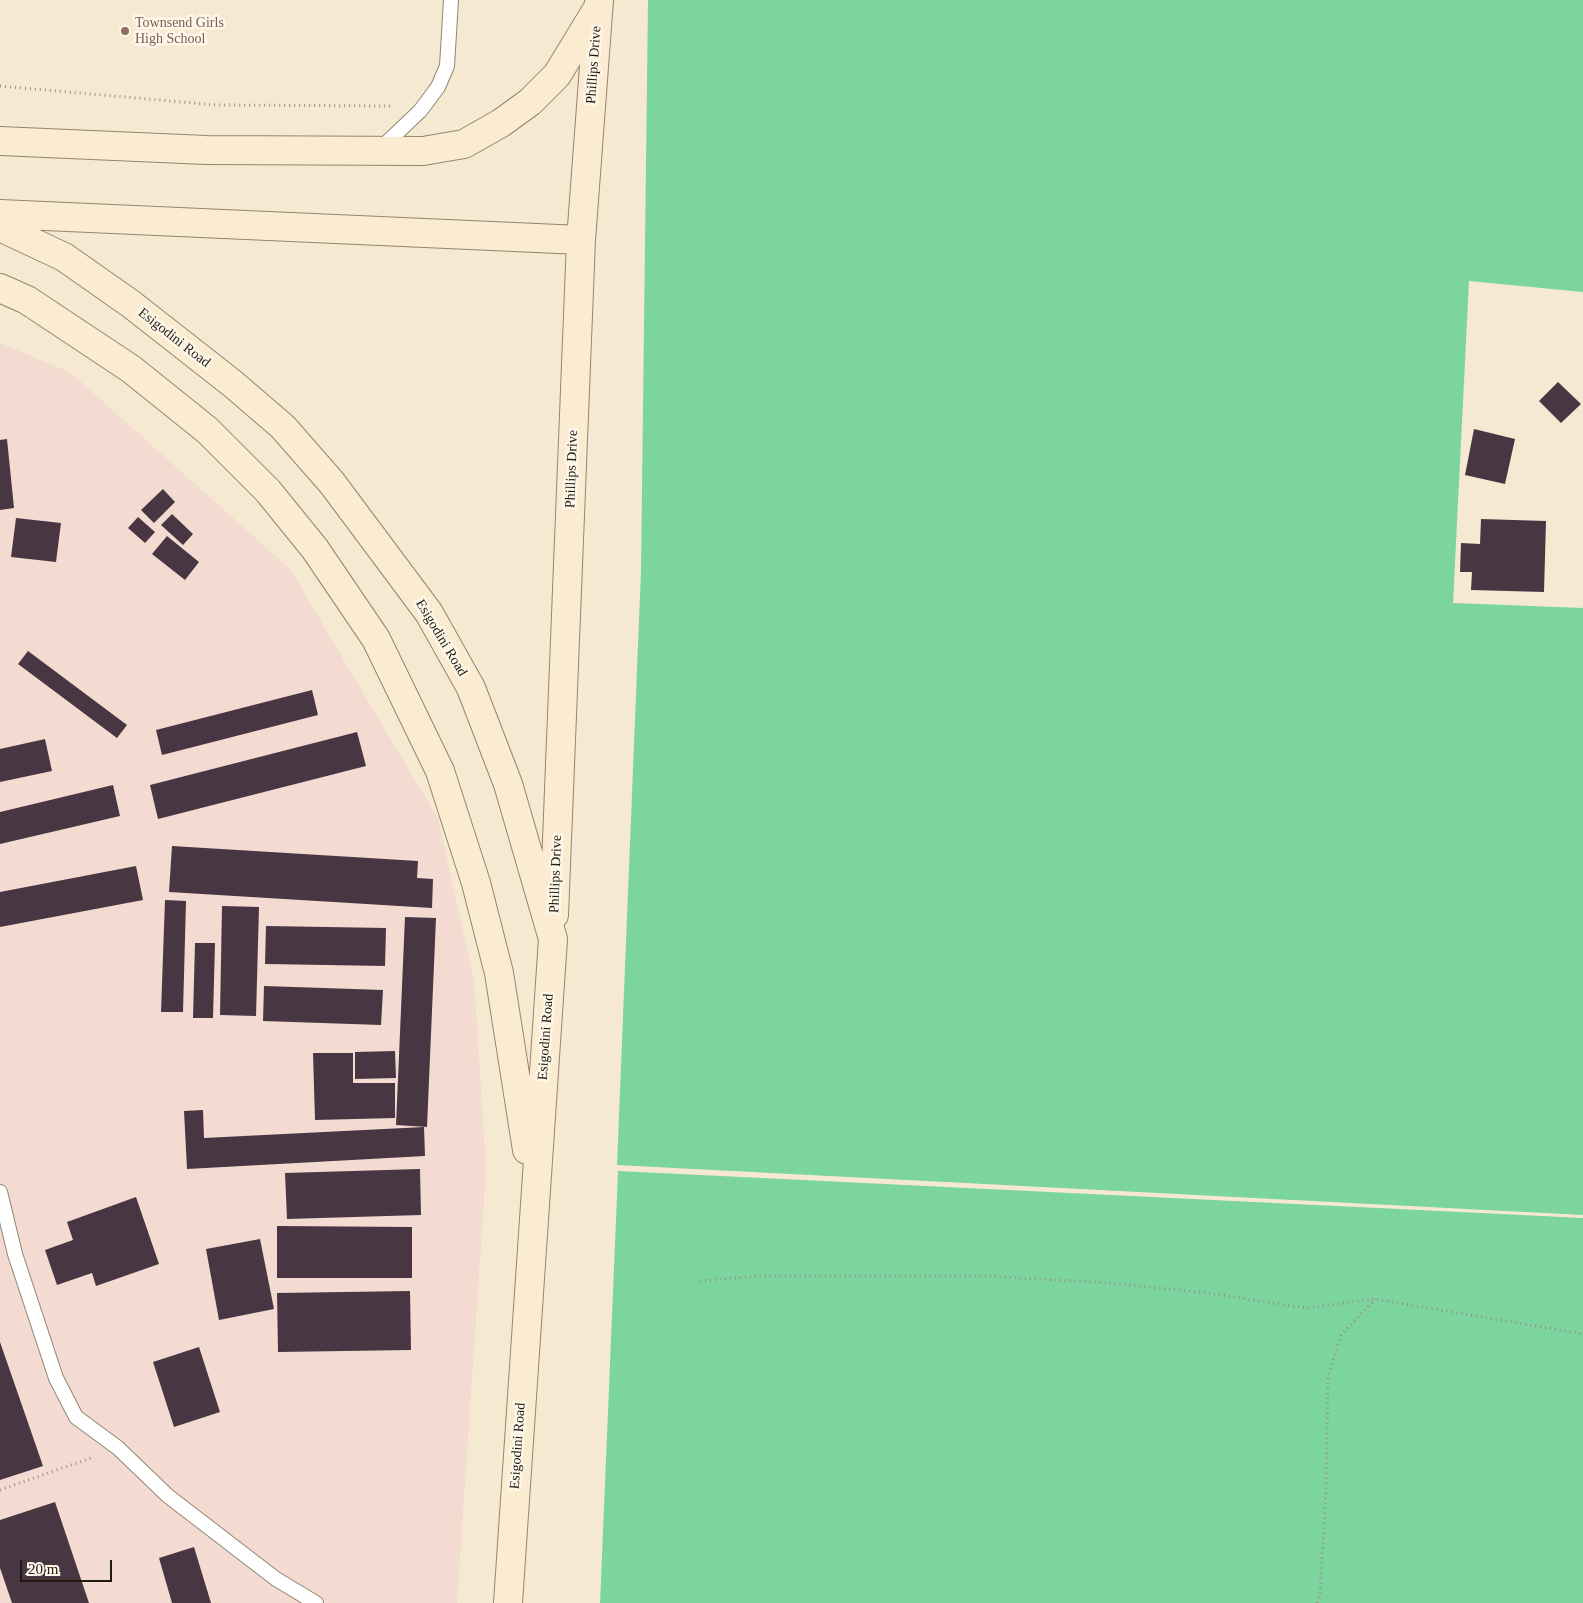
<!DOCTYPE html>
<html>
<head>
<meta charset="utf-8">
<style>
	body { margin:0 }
	#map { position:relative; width:1583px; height:1603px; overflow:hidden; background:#f5e9d2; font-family:"Times New Roman",serif }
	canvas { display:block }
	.scale { position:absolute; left:20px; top:1560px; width:92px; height:22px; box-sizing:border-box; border:2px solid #1f1b13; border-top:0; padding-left:6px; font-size:15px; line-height:18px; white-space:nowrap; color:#1f1b13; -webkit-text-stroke:4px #fef7e9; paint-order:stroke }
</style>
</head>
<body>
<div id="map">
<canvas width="1583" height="1603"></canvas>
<div class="scale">20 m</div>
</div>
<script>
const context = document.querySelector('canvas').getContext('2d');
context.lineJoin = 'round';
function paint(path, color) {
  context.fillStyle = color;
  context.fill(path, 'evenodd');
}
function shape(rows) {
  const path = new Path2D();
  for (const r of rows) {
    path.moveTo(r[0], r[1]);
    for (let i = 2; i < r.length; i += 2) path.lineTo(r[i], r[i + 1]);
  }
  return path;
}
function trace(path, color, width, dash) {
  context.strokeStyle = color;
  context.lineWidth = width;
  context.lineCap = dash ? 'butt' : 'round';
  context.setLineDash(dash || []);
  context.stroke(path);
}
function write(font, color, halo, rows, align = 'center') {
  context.font = font + ' "Times New Roman",serif';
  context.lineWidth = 5;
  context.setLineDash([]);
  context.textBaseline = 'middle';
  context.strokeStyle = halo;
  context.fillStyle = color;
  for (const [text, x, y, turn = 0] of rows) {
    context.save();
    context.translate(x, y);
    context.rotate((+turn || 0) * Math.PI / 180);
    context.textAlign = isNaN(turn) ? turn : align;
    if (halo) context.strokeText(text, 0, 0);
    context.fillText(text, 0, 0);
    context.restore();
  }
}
paint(shape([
	[0,343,71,373,290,569,438,819,474,980,486,1170,457,1603,0,1603]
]), '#f3dbd1');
paint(shape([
	[648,0,1583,0,1583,292,1469,281,1453,603,1583,608,1583,1215,617,1165,641,571],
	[618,1171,1583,1218,1583,1603,600,1603]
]), '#7cd49f');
paint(shape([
	[1558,382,1581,404,1561,423,1539,401],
	[1474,429,1515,439,1505,484,1465,475],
	[7,439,14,508,0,510,0,440],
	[163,489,175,502,154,523,141,510],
	[172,514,193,534,183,545,161,525],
	[138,517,155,532,145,543,128,528],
	[16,518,61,523,56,562,11,557],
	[1481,519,1546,521,1544,592,1471,590,1472,572,1460,572,1461,543,1480,544],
	[167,536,199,562,185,580,152,554],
	[28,651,127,725,117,738,18,664],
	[312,690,318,715,162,755,156,730],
	[357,732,366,766,158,819,150,785],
	[45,739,52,771,0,782,0,749],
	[113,785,120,816,0,844,0,812],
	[172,846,418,861,417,878,433,879,432,908,169,892],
	[136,866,143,900,0,927,0,892],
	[165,900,186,901,183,1012,161,1012],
	[222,906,259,907,256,1016,220,1015],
	[405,917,436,918,427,1127,396,1125],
	[266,926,386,928,385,966,265,964],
	[195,943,215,943,213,1018,193,1018],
	[264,986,383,990,381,1025,263,1021],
	[395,1051,396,1078,355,1079,355,1052],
	[313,1053,353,1053,353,1083,395,1083,395,1118,315,1120],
	[203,1110,204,1138,424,1127,425,1156,187,1169,184,1111],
	[420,1169,421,1215,287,1219,285,1173],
	[136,1197,159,1264,96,1286,92,1273,57,1285,45,1250,73,1240,67,1222],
	[277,1226,412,1227,412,1278,277,1278],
	[260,1239,274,1309,219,1320,206,1249],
	[410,1291,411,1350,278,1352,277,1293],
	[0,1342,43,1466,0,1480],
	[199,1347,220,1412,174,1427,153,1362],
	[55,1502,89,1603,12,1603,0,1568,0,1520],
	[194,1547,211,1603,172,1603,159,1558]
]), '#483643');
const lane = shape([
	[380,149,420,111,438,87,447,66,451,0],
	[0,1192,15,1254,56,1378,76,1417,118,1448,168,1496,276,1579,316,1603]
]);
const secondary = shape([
	[0,141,206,150,423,151,464,144,501,123,530,102,557,75,596,11],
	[0,214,581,240],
	[0,227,64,257,131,304,233,384,283,427,332,483,429,613,471,688,508,784,553,939,508,1603],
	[0,288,27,300,131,369,207,430,268,491,315,549,376,639,440,771,476,883,499,973,527,1150],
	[554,915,581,240,599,0]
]);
trace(lane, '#908671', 16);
trace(secondary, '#908671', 30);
trace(shape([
	[0,86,216,105,391,106],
	[700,1281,758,1276,987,1276,1109,1283,1208,1293,1306,1308,1375,1299,1583,1334],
	[0,1490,91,1458],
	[1317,1603,1320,1596,1326,1489,1328,1376,1341,1335,1375,1299]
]), '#999180', 3, [1, 4]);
trace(lane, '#fff', 14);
trace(secondary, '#fbecd1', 28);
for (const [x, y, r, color] of [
	[125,31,5,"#8d6e63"]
]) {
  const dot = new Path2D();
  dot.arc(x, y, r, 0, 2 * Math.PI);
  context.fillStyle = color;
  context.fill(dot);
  trace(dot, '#fef7e9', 2);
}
write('14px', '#785e54', '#fef7e9', [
	["Townsend Girls",135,23],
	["High School",135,39]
], 'left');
write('14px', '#1f1b13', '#fef7e9', [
	["Phillips Drive",594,65,-86],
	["Esigodini Road",174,338,38],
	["Phillips Drive",572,469,-88],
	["Esigodini Road",441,638,59],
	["Phillips Drive",556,874,-88],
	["Esigodini Road",546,1037,-86],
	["Esigodini Road",518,1446,-86]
]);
</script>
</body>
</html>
